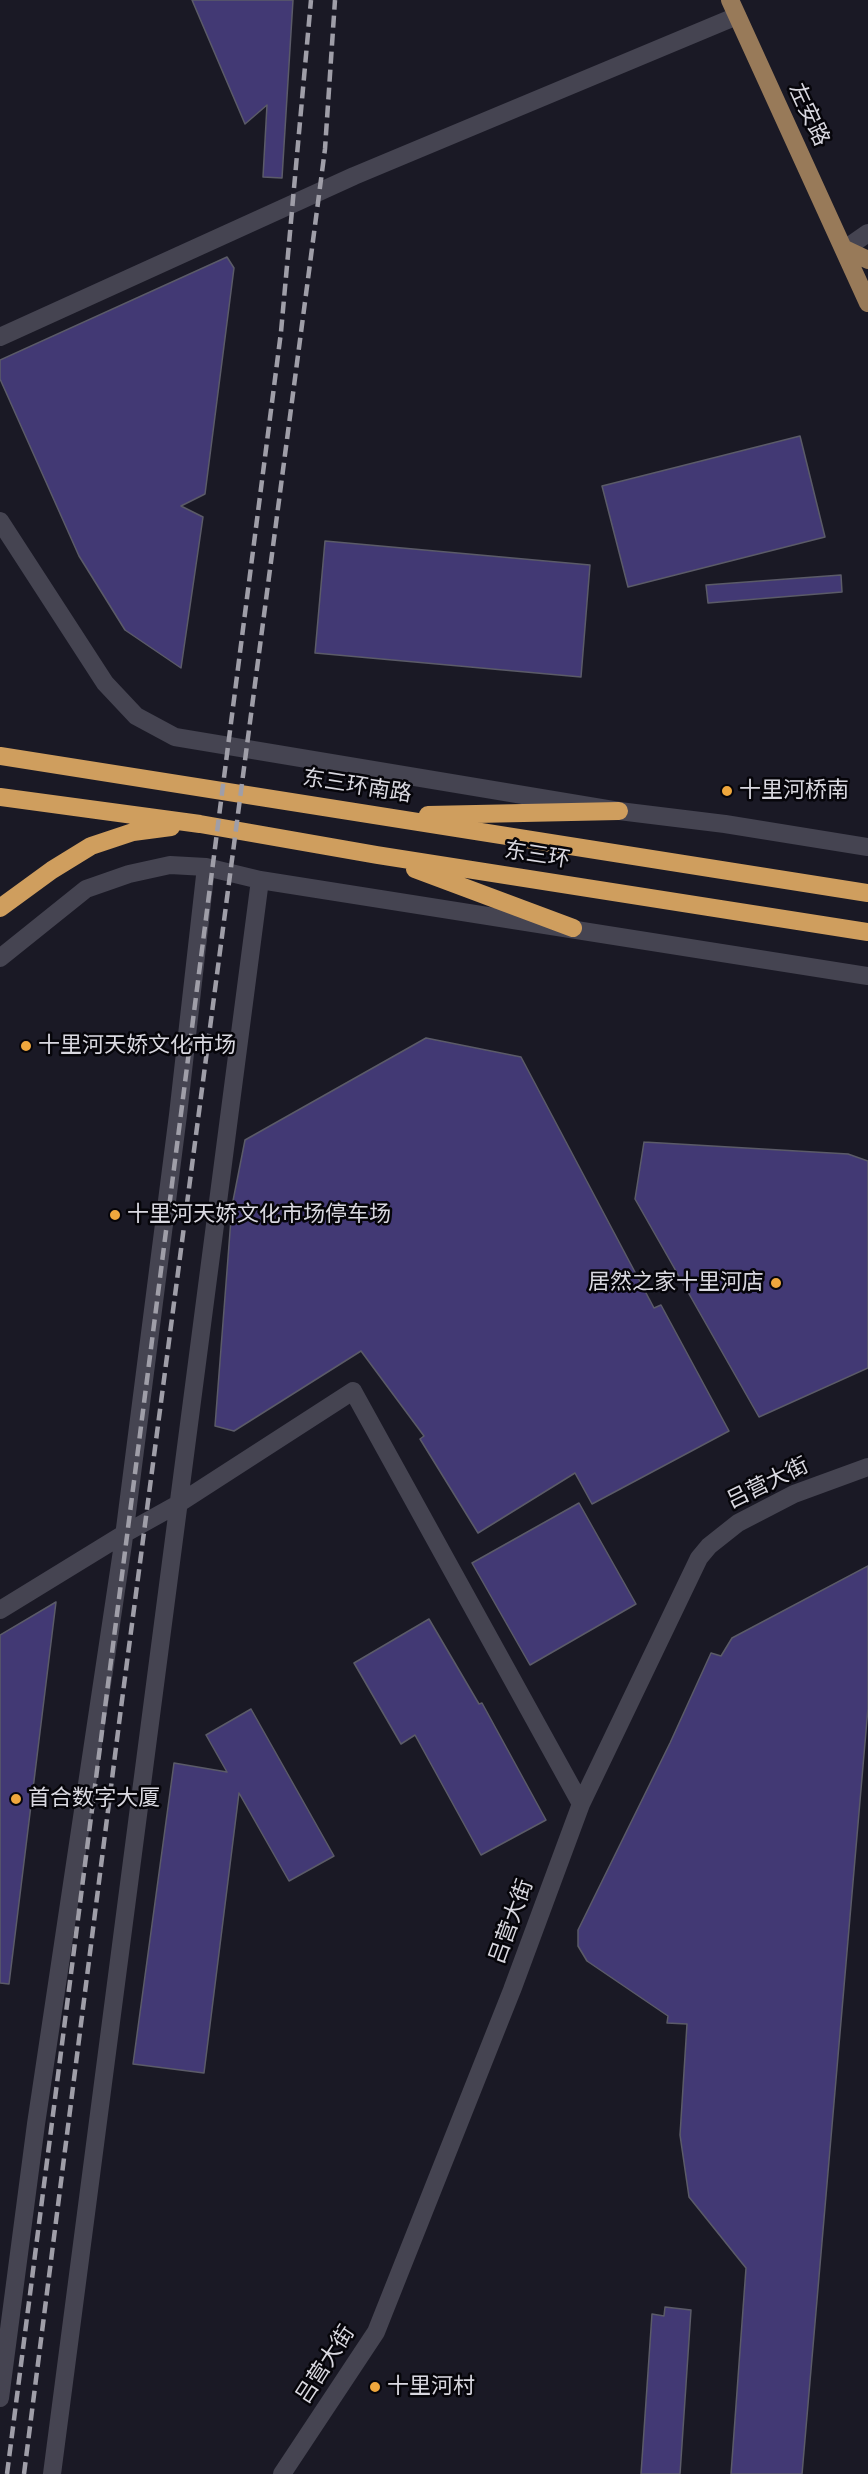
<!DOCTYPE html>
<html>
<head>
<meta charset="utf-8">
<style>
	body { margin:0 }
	canvas { display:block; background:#1a1925 }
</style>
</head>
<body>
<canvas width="868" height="2474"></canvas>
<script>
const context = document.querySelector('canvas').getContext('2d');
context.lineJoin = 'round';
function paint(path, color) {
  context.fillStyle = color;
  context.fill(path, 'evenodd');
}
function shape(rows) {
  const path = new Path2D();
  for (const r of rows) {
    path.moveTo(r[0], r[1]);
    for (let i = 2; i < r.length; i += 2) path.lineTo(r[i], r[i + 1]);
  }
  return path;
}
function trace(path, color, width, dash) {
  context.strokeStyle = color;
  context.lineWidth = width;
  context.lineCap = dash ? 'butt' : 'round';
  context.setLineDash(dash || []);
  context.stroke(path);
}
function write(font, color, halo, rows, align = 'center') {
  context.font = font + ' Signika,"Noto Sans SC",sans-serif';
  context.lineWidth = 5;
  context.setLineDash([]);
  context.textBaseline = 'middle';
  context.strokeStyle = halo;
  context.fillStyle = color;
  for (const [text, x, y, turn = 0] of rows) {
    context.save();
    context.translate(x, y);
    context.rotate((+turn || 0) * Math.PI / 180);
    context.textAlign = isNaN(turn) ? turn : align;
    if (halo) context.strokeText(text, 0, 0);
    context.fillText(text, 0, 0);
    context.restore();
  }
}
const building = shape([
	[192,0,293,0,282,178,263,177,267,105,245,124,192,0],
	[227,257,234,268,205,494,181,506,203,517,181,668,125,630,79,556,0,379,0,360,227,257],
	[800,436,825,537,628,587,602,486,800,436],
	[325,541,590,565,581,677,315,653,325,541],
	[841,575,842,592,708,603,706,585,841,575],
	[426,1038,521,1057,654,1308,661,1305,729,1431,592,1504,575,1473,478,1533,420,1439,424,1436,361,1351,234,1431,215,1426,232,1206,245,1140,426,1038],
	[644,1142,848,1154,868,1161,868,1368,759,1417,635,1199,644,1142],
	[579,1503,636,1604,530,1665,472,1563,579,1503],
	[868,1566,868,1708,802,2474,731,2474,746,2268,689,2197,680,2135,687,2024,667,2023,668,2016,587,1961,578,1946,578,1930,670,1743,711,1653,721,1656,732,1638,868,1566],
	[56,1602,9,1984,0,1983,0,1635,56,1602],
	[429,1619,479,1704,482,1703,546,1820,481,1855,415,1735,401,1744,354,1663,429,1619],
	[251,1709,334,1856,289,1881,239,1793,204,2073,133,2064,174,1763,227,1772,206,1735,251,1709],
	[665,2307,691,2310,680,2474,641,2474,652,2314,664,2316,665,2307]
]);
paint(building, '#423974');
trace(building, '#5b5b68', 1.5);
trace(shape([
	[845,249,868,233],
	[0,337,354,176,737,16],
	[0,521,105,683,136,716,175,737,619,811,725,824,868,847],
	[0,958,86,889,129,874,170,865,206,867,260,880,868,976],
	[0,1610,124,1534,178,1504,353,1391,581,1804],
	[0,2398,36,2124,123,1544,178,1115,206,867],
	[52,2474,260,880],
	[282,2474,376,2332,512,1990,581,1804,699,1558,709,1546,738,1523,794,1494,868,1467]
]), '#454451', 18);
trace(shape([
	[730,0,868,303],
	[845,249,868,260]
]), '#987a59', 18);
trace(shape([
	[0,756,868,893],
	[0,797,200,824,377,855,868,932],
	[428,815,619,811],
	[415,869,573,928],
	[0,908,52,870,91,846,133,832,171,827]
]), '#cf9e5e', 18);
trace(shape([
	[7,2474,281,332,311,0],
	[24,2474,121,1708,325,149,335,0]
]), '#9f9ea8', 4.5, [12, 6]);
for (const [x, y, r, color] of [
	[727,791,6,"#efa73d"],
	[26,1046,6,"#efa73d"],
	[115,1215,6,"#efa73d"],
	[776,1283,6,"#efa73d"],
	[16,1799,6,"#efa73d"],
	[375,2387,6,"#efa73d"]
]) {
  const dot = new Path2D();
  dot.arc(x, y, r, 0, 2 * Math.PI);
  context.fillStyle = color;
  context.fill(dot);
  trace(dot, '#06050a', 2);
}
write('22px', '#d9d8e0', '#06050a', [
	["左安路",808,115,65],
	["东三环南路",357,787,9],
	["东三环",537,856,9],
	["吕营大街",768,1484,-26],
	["吕营大街",512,1922,-70],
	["吕营大街",326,2365,-57]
]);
write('22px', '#d9d8e0', '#06050a', [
	["十里河桥南",739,791],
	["十里河天娇文化市场",38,1046],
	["十里河天娇文化市场停车场",127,1215],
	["居然之家十里河店",764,1283,"right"],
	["首合数字大厦",28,1799],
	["十里河村",387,2387]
], 'left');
</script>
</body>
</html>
